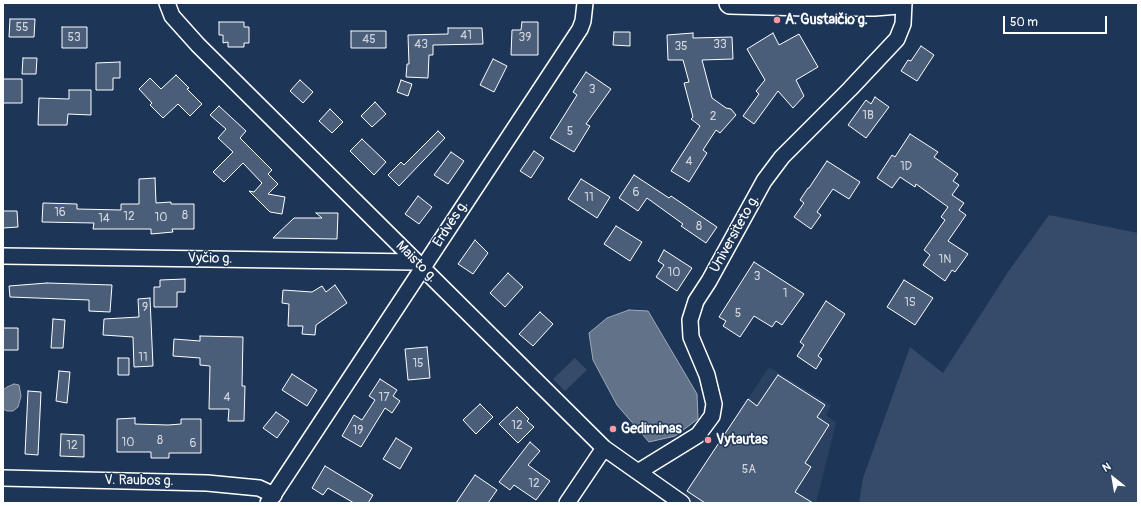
<!DOCTYPE html>
<html>
<head>
<meta charset="utf-8">
<style>
	body { margin:0 }
	#map { position:relative; width:1141px; height:506px; overflow:hidden; background:#1d3557; font-family:Pangolin,sans-serif }
	canvas { display:block }
	.frame { position:absolute; inset:0; border:4px solid #fff; pointer-events:none }
	.north { position:absolute; left:1093px; top:458px; width:40px; height:40px; -webkit-text-stroke:3px #1d3557; paint-order:stroke; rotate:329deg; font-size:11px; font-weight:700; line-height:16px; text-align:center; color:#fff }
	.north::after { content:''; display:block; margin:auto; width:14px; height:18px; background:#fff; clip-path:polygon(50% 0,100% 100%,50% 72%,0 100%) }
	.scale { position:absolute; left:1003px; top:16px; width:104px; height:18px; box-sizing:border-box; border:2px solid #fff; border-top:0; padding-left:5px; font-size:12px; line-height:14px; white-space:nowrap; color:#fff; -webkit-text-stroke:3px #1d3557; paint-order:stroke }
</style>
</head>
<body>
<div id="map">
<canvas width="1141" height="506"></canvas>
<div class="frame"></div>
<div class="north">N</div>
<div class="scale">50 m</div>
</div>
<script>
const context = document.querySelector('canvas').getContext('2d');
context.lineJoin = 'round';
function paint(path, color) {
  context.fillStyle = color;
  context.fill(path, 'evenodd');
}
function shape(rows) {
  const path = new Path2D();
  for (const r of rows) {
    path.moveTo(r[0], r[1]);
    for (let i = 2; i < r.length; i += 2) path.lineTo(r[i], r[i + 1]);
  }
  return path;
}
function trace(path, color, width, dash) {
  context.strokeStyle = color;
  context.lineWidth = width;
  context.lineCap = dash ? 'butt' : 'round';
  context.setLineDash(dash || []);
  context.stroke(path);
}
function write(font, color, halo, rows, align = 'center') {
  context.font = font + ' Pangolin,sans-serif';
  context.lineWidth = 3;
  context.setLineDash([]);
  context.textBaseline = 'middle';
  context.strokeStyle = halo;
  context.fillStyle = color;
  for (const [text, x, y, turn = 0] of rows) {
    context.save();
    context.translate(x, y);
    context.rotate((+turn || 0) * Math.PI / 180);
    context.textAlign = isNaN(turn) ? turn : align;
    if (halo) context.strokeText(text, 0, 0);
    context.fillText(text, 0, 0);
    context.restore();
  }
}
paint(shape([
	[769,367,831,405,826,415,836,423,816,503,694,503,683,496]
]), '#2a4161');
paint(shape([
	[1049,215,1138,233,1138,503,859,503,863,478,910,347,943,373,1008,272],
	[575,358,587,370,565,391,553,379]
]), '#364b69');
const water = shape([
	[629,310,648,311,697,394,698,419,675,436,649,442,617,405,593,360,589,333,607,318,629,310],
	[14,384,19,385,21,396,18,407,13,411,7,411,3,409,3,390,7,387,14,384]
]);
paint(water, '#617289');
trace(water, '#a0aab8', 1);
const building = shape([
	[10,19,35,19,34,37,9,37,10,19],
	[219,22,244,22,244,27,249,27,249,43,244,43,244,47,228,47,228,42,223,43,223,35,219,35,219,22],
	[522,22,538,22,538,55,511,55,512,30,521,30,522,22],
	[62,27,87,27,87,48,62,48,62,27],
	[448,28,482,28,483,44,433,45,433,55,429,55,428,78,406,77,407,64,409,64,408,35,448,34,448,28],
	[351,31,386,31,386,48,351,48,351,31],
	[614,32,630,32,630,46,613,45,614,32],
	[693,33,693,38,732,37,733,59,702,60,712,98,726,108,731,109,736,115,720,133,716,130,703,150,707,153,689,182,671,171,700,126,691,119,693,117,684,83,689,82,683,60,668,60,667,35,693,33],
	[773,33,779,45,799,34,818,67,796,80,804,96,793,108,778,91,754,124,743,116,759,94,756,91,765,80,747,49,773,33],
	[921,46,934,55,917,81,901,71,908,60,911,61,921,46],
	[23,58,37,58,36,74,22,74,23,58],
	[493,59,507,66,494,92,480,85,493,59],
	[120,62,120,78,113,78,113,90,96,90,96,63,120,62],
	[586,72,611,89,586,124,590,126,574,152,550,138,577,95,573,92,586,72],
	[176,75,189,88,187,89,202,104,190,116,178,104,163,118,150,105,152,103,139,89,150,78,161,89,176,75],
	[3,79,22,79,22,103,3,103,3,79],
	[300,80,313,92,303,103,290,91,300,80],
	[401,80,412,84,408,96,397,92,401,80],
	[69,90,91,90,91,115,68,114,67,125,38,125,39,98,69,99,69,90],
	[875,97,889,107,866,138,848,125,866,100,871,104,875,97],
	[375,102,386,114,372,127,361,116,375,102],
	[219,106,246,131,240,138,272,170,268,174,278,184,268,194,285,197,282,214,270,212,249,191,254,192,262,183,243,163,224,182,213,172,233,152,218,138,226,129,210,115,219,106],
	[330,109,343,122,332,133,319,121,330,109],
	[438,131,445,138,399,186,388,175,401,162,404,165,438,131],
	[910,134,938,152,934,157,958,174,953,181,959,185,952,195,964,203,959,210,966,215,948,241,968,254,955,272,952,270,945,281,923,265,930,255,924,250,945,220,941,217,948,207,916,184,915,187,900,177,892,188,877,178,892,155,895,157,910,134],
	[362,139,386,162,374,175,350,151,362,139],
	[534,151,544,158,531,178,520,171,534,151],
	[451,152,464,161,448,184,434,175,451,152],
	[827,161,860,182,849,199,833,189,817,212,821,215,811,229,794,217,804,203,800,200,808,188,809,188,827,161],
	[634,175,669,198,671,196,717,227,706,243,681,226,683,224,647,198,638,211,619,198,634,175],
	[155,178,156,203,171,202,171,204,194,204,194,229,172,229,173,232,151,234,151,229,93,229,94,223,42,222,43,203,77,204,77,209,121,210,121,204,139,204,139,179,155,178],
	[581,179,610,197,597,218,568,199,581,179],
	[418,196,432,207,419,224,405,214,418,196],
	[3,211,17,211,18,227,3,228,3,211],
	[316,213,338,213,337,239,273,238,294,218,322,218,316,213],
	[616,226,642,242,630,261,604,244,616,226],
	[475,240,488,253,473,274,458,264,475,240],
	[664,250,692,268,677,291,656,277,664,265,658,261,664,250],
	[754,262,804,294,782,325,776,321,772,327,754,316,740,337,723,326,726,321,719,317,754,262],
	[508,273,523,287,505,307,490,293,508,273],
	[185,279,185,292,177,292,177,307,154,307,154,287,160,287,160,280,185,279],
	[904,280,933,298,915,325,887,307,904,280],
	[47,283,112,285,110,312,89,311,89,300,10,297,9,286,47,283],
	[335,285,347,303,316,325,315,335,302,334,303,326,288,326,289,304,282,303,283,290,312,292,322,286,326,292,335,285],
	[150,298,153,366,134,367,133,337,103,335,104,319,139,317,138,299,150,298],
	[826,301,845,314,818,356,822,359,816,369,797,356,804,345,800,342,826,301],
	[540,312,553,324,533,346,519,334,540,312],
	[53,319,65,320,63,348,51,348,53,319],
	[3,328,18,328,18,350,3,350,3,328],
	[200,336,243,337,242,386,245,386,244,421,228,421,229,409,209,409,210,366,200,365,200,358,173,356,174,339,200,341,200,336],
	[427,347,430,378,408,380,405,349,427,347],
	[118,358,129,358,129,375,118,375,118,358],
	[59,371,70,372,67,403,56,401,59,371],
	[292,374,317,390,307,406,282,390,292,374],
	[778,375,825,405,817,417,829,425,805,463,811,467,795,492,813,503,705,503,687,491,748,399,757,406,778,375],
	[380,379,397,390,393,396,400,401,392,413,385,408,361,447,342,436,354,415,362,420,375,400,369,396,380,379],
	[28,391,41,392,38,455,25,454,28,391],
	[480,404,493,417,476,434,463,420,480,404],
	[517,407,529,419,527,421,534,427,518,443,499,424,517,407],
	[276,412,289,421,277,438,263,428,276,412],
	[135,418,135,424,168,425,181,424,181,419,201,419,201,453,169,453,169,458,151,458,151,452,117,452,117,419,135,418],
	[61,434,84,435,84,457,60,456,61,434],
	[396,438,412,448,400,469,383,459,396,438],
	[530,442,540,451,528,465,550,481,536,500,514,485,510,490,499,482,530,442],
	[325,466,373,495,368,503,354,503,328,488,323,495,312,488,325,466],
	[475,475,497,490,488,503,456,503,475,475]
]);
paint(building, '#4a5d79');
trace(building, '#fff', 1);
const street = shape([
	[167,3,172,16,198,45,604,448,682,503],
	[3,256,416,262],
	[638,472,698,435,712,416,714,404,707,375,691,337,690,320,696,301,709,281,764,181,782,157,850,89,897,39,903,24,904,3],
	[3,478,207,483,259,488,274,495],
	[268,503,580,29,583,21,585,3],
	[567,503,604,448]
]);
const secondary = shape([
	[730,3,806,5,874,5,899,3]
]);
trace(street, '#fff', 18);
trace(secondary, '#fff', 24);
trace(street, '#1d3557', 15);
trace(secondary, '#1d3557', 21);
for (const [x, y, r, color] of [
	[777,20,4,"#ff9aa2"],
	[613,429,4,"#ff9aa2"],
	[708,440,4,"#ff9aa2"]
]) {
  const dot = new Path2D();
  dot.arc(x, y, r, 0, 2 * Math.PI);
  context.fillStyle = color;
  context.fill(dot);
  trace(dot, '#1d3557', 1.5);
}
write('12px', '#d2d6de', null, [
	["55",22,28],
	["41",466,36],
	["53",74,38],
	["39",525,38],
	["45",369,40],
	["43",421,45],
	["33",720,45],
	["35",681,47],
	["3",592,90],
	["1B",868,116],
	["2",713,117],
	["5",570,132],
	["4",689,162],
	["1D",906,167],
	["6",636,193],
	["11",589,198],
	["16",60,213],
	["8",185,216],
	["12",129,217],
	["10",161,218],
	["14",104,219],
	["8",699,227],
	["1N",945,260],
	["10",674,273],
	["3",757,277],
	["1",785,294],
	["1S",910,303],
	["9",145,308],
	["5",738,314],
	["11",143,358],
	["15",418,364],
	["4",227,398],
	["17",384,398],
	["12",517,426],
	["19",358,431],
	["8",160,441],
	["10",128,443],
	["6",193,444],
	["12",72,446],
	["5A",749,470],
	["12",534,484]
]);
write('bold 14px', '#fff', '#1d3557', [
	["A. Gustaičio g.",785,20],
	["Gediminas",621,429],
	["Vytautas",716,440]
], 'left');
write('14px', '#fff', '#1d3557', [
	["Erdvės g.",451,224,-57],
	["Universiteto g.",735,234,-61],
	["Vyčio g.",210,259,1],
	["Maisto g.",416,262,45],
	["V. Raubos g.",139,481,1]
]);
</script>
</body>
</html>
